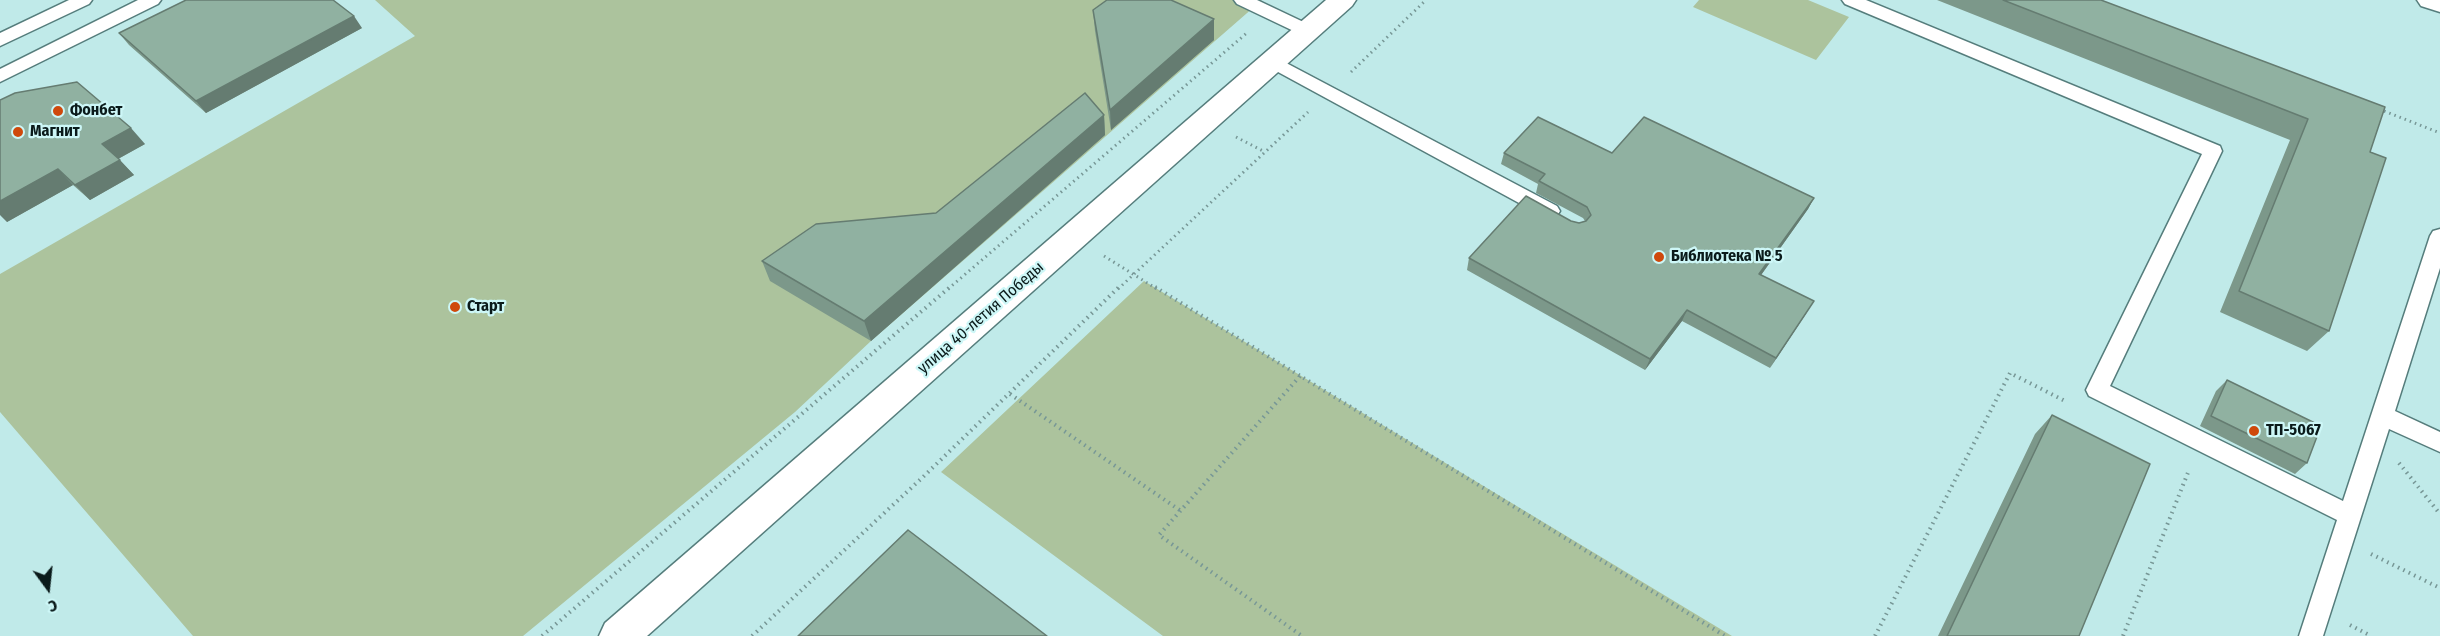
<!DOCTYPE html>
<html>
<head>
<meta charset="utf-8">
<style>
	body { margin:0 }
	#map { position:relative; width:2440px; height:636px; overflow:hidden; background:#c0eae9; font-family:"Fira Sans Condensed",sans-serif }
	canvas { display:block }
	.north { position:absolute; left:18px; top:558px; width:60px; height:60px; -webkit-text-stroke:4px #cdf7f7; paint-order:stroke; rotate:165deg; font-size:16px; font-weight:700; line-height:24px; text-align:center; color:#0a1a1a }
	.north::after { content:''; display:block; margin:auto; width:21px; height:27px; background:#0a1a1a; clip-path:polygon(50% 0,100% 100%,50% 72%,0 100%) }
</style>
</head>
<body>
<div id="map">
<canvas width="2440" height="636"></canvas>
<div class="north">С</div>
</div>
<script>
const context = document.querySelector('canvas').getContext('2d');
context.lineJoin = 'round';
function paint(path, color) {
  context.fillStyle = color;
  context.fill(path, 'evenodd');
}
function shape(rows) {
  const path = new Path2D();
  for (const r of rows) {
    path.moveTo(r[0], r[1]);
    for (let i = 2; i < r.length; i += 2) path.lineTo(r[i], r[i + 1]);
  }
  return path;
}
function trace(path, color, width, dash) {
  context.strokeStyle = color;
  context.lineWidth = width;
  context.lineCap = dash ? 'butt' : 'round';
  context.setLineDash(dash || []);
  context.stroke(path);
}
function write(font, color, halo, rows, align = 'center') {
  context.font = font + ' "Fira Sans Condensed",sans-serif';
  context.lineWidth = 4.5;
  context.setLineDash([]);
  context.textBaseline = 'middle';
  context.strokeStyle = halo;
  context.fillStyle = color;
  for (const [text, x, y, turn = 0] of rows) {
    context.save();
    context.translate(x, y);
    context.rotate((+turn || 0) * Math.PI / 180);
    context.textAlign = isNaN(turn) ? turn : align;
    if (halo) context.strokeText(text, 0, 0);
    context.fillText(text, 0, 0);
    context.restore();
  }
}
paint(shape([
	[375,0,1262,0,871,341,795,412,523,636,193,636,0,412,0,274,415,36],
	[1699,0,1808,0,1849,17,1816,60,1693,7],
	[1144,281,1732,636,1163,636,941,472]
]), '#acc39d');
const service = shape([
	[69,0,92,0,89,4,0,46,0,33,69,0],
	[138,0,161,0,158,4,0,82,0,69,138,0],
	[1234,0,1257,0,1314,27,1317,31,1314,35,1302,35,1237,4,1234,0],
	[1842,0,1866,0,2220,146,2222,151,2110,386,2343,501,2430,236,2433,231,2440,229,2440,268,2395,411,2440,432,2440,452,2389,429,2323,636,2299,636,2337,520,2089,396,2086,390,2202,154,1845,4,1842,0],
	[1273,56,1557,206,1560,211,1557,216,1550,218,1543,216,1267,66,1264,62,1267,58,1273,56]
]);
const minor = shape([
	[1326,0,1356,0,1352,6,647,636,599,636,605,623,1326,0]
]);
const secondary = shape([
	[2417,0,2440,0,2440,12,2421,6,2417,0]
]);
trace(service, '#557d7c', 3);
trace(minor, '#557d7c', 3);
trace(secondary, '#557d7c', 3);
trace(shape([
	[1351,72,1426,0],
	[2379,109,2440,133],
	[1236,137,1265,152],
	[1104,256,1157,289],
	[948,289,1248,32],
	[1118,289,1308,112]
]), '#779796', 3, [1.5, 4]);
trace(shape([
	[1155,287,1725,636],
	[1300,376,1159,535,1302,636],
	[1010,394,1181,511],
	[2399,463,2440,514],
	[2371,554,2440,588],
	[2350,625,2371,636],
	[542,636,950,287],
	[752,636,923,477,1119,287],
	[1875,636,2010,373,2067,402],
	[2123,636,2189,470]
]), '#779796', 4, [1.5, 4.5]);
paint(service, '#fff');
paint(minor, '#fff');
paint(secondary, '#fff');
paint(shape([
	[1937,0,2101,0,2370,152,2329,331,2307,351,2220,312,2290,140],
	[1093,10,1214,40,1111,130,1095,31],
	[362,28,206,113,129,45,119,33],
	[0,100,145,144,118,159,134,175,90,200,73,185,7,222],
	[1104,115,1105,135,871,341,770,281,762,261,936,213],
	[1504,153,1612,153,1814,198,1808,209,1761,275,1807,312,1770,368,1682,321,1645,370,1467,270,1469,258,1571,221,1579,223,1585,221,1583,218,1536,193,1538,184,1501,164],
	[2227,380,2307,463,2295,474,2200,426,2216,391],
	[2052,415,2079,636,1938,636,2035,434]
]), '#7c988a');
paint(shape([
	[354,16,362,28,206,113,196,101],
	[1214,19,1214,40,1111,130,1110,110],
	[1104,115,1105,135,871,341,864,321],
	[131,128,145,144,116,160,102,144],
	[120,160,134,175,90,200,75,185],
	[58,169,73,185,7,222,0,215,0,201],
	[1814,198,1808,209,1754,285,1759,274],
	[1814,301,1807,312,1770,368,1776,358],
	[1687,310,1682,321,1645,370,1650,359]
]), '#657c71');
const building = shape([
	[186,0,333,0,354,16,196,101,119,33,186,0],
	[1107,0,1171,0,1214,19,1110,110,1093,10,1107,0],
	[2003,0,2101,0,2385,107,2370,152,2386,158,2329,331,2239,291,2308,119,2003,0],
	[77,82,131,128,102,144,120,160,75,185,58,169,0,201,0,100,15,93,77,82],
	[1085,93,1104,115,864,321,762,261,816,224,936,213,1085,93],
	[1538,117,1612,153,1644,117,1814,198,1759,274,1814,301,1776,358,1687,310,1650,359,1469,258,1526,196,1571,221,1579,223,1586,221,1591,215,1587,207,1539,181,1545,174,1504,153,1538,117],
	[2227,380,2321,426,2307,463,2211,416,2227,380],
	[2052,415,2150,464,2079,636,1947,636,2052,415],
	[908,530,1047,636,798,636,908,530]
]);
paint(building, '#90b1a1');
trace(building, '#657c71', 1.5);
for (const [x, y, r, color] of [
	[58,111,6,"#cf490c"],
	[18,132,6,"#cf490c"],
	[1659,257,6,"#cf490c"],
	[455,307,6,"#cf490c"],
	[2254,431,6,"#cf490c"]
]) {
  const dot = new Path2D();
  dot.arc(x, y, r, 0, 2 * Math.PI);
  context.fillStyle = color;
  context.fill(dot);
  trace(dot, '#cdf7f7', 2);
}
write('bold 16px', '#0a1a1a', '#cdf7f7', [
	["Фонбет",70,111],
	["Магнит",30,132],
	["Библиотека № 5",1671,257],
	["Старт",467,307],
	["ТП-5067",2266,431]
], 'left');
write('16px', '#0a1a1a', '#cdf7f7', [
	["улица 40-летия Победы",981,318,-41]
]);
</script>
</body>
</html>
